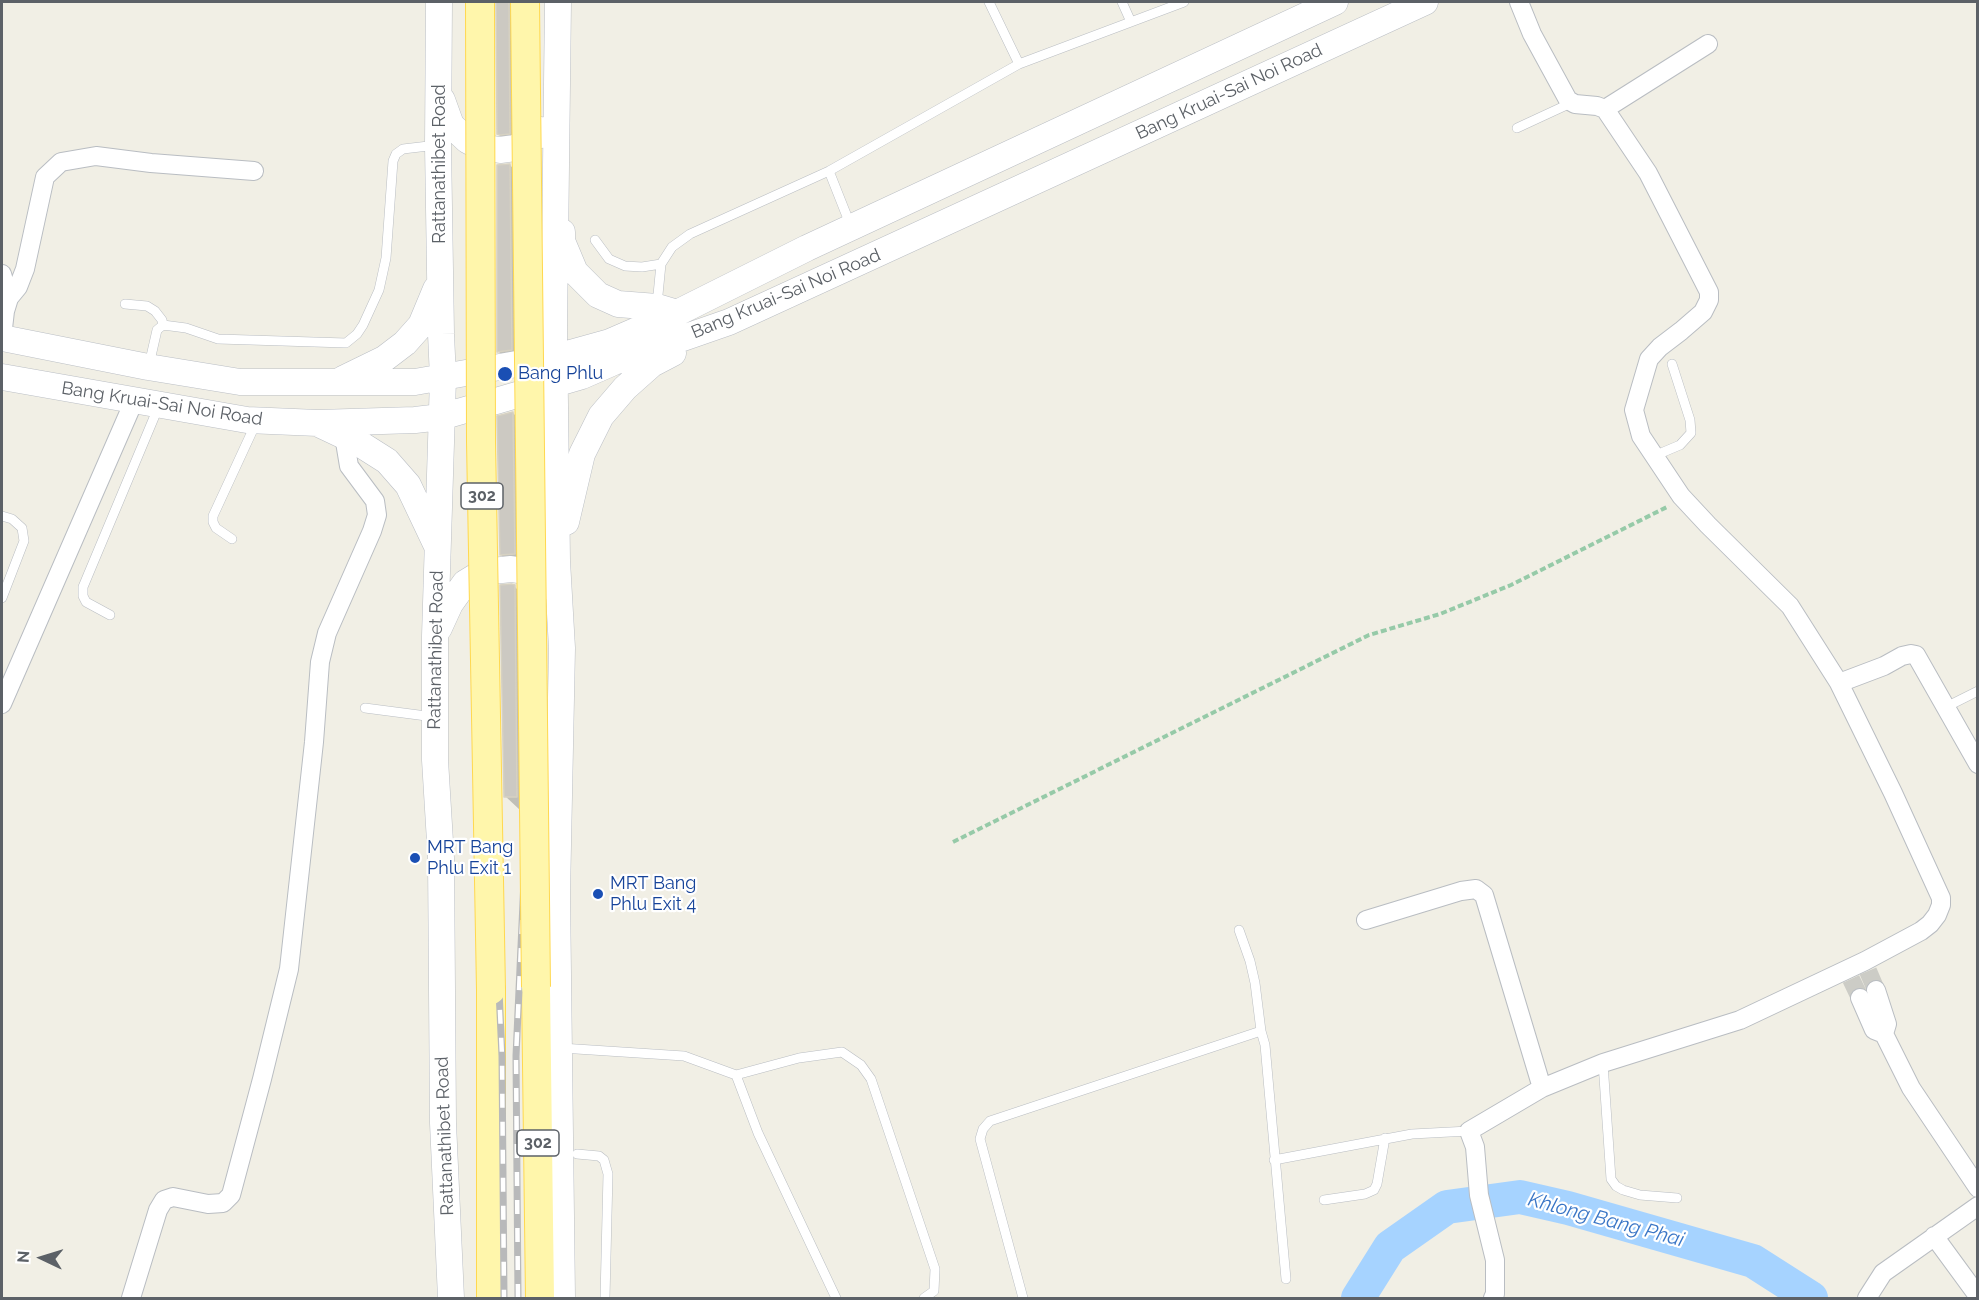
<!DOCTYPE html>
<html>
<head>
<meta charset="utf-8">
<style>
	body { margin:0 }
	#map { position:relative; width:1979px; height:1300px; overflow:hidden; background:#f1efe5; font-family:Raleway,sans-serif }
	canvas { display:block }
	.frame { position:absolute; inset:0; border:3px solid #5c6167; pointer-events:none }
	.north { position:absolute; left:12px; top:1228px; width:60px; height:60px; -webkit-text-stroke:4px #fff; paint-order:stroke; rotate:274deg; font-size:16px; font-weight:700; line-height:24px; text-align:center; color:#5c6167 }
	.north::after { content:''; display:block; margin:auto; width:21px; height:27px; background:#5c6167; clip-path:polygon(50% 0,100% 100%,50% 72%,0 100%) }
</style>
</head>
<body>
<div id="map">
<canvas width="1979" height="1300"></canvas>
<div class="frame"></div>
<div class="north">N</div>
</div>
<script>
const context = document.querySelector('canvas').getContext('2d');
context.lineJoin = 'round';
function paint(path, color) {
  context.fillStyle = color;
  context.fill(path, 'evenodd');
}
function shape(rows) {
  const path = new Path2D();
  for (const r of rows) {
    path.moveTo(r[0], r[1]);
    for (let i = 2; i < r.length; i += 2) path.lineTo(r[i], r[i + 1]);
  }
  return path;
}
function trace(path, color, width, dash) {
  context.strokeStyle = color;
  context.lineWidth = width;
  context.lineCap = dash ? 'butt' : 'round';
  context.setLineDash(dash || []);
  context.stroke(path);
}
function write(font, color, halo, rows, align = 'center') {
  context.font = font + ' Raleway,sans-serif';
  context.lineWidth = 4.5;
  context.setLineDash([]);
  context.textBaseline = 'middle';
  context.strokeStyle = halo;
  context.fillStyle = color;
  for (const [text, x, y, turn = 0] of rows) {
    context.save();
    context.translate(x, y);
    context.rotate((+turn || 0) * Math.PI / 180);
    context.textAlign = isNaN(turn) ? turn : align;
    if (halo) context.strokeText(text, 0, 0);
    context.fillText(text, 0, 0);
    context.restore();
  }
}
paint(shape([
	[498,2,533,2,513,148,498,134],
	[510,165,524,180,526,363,513,366,499,352],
	[513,413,527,427,528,568,515,569,501,555],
	[514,586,529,601,531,810,520,810,505,796]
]), '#0003');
trace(shape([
	[1358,1298,1390,1247,1447,1207,1520,1197,1568,1208,1753,1261,1811,1298]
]), '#a6d3ff', 34);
const building = shape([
	[496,2,509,2,510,134,500,135,497,134,496,2],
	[510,164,512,350,497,352,497,165,510,164],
	[513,412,515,554,500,555,497,416,513,412],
	[511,584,515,585,517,797,504,797,500,585,511,584]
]);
paint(building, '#ccc9c2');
trace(building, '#d6d1c2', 1.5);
trace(shape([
	[1868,971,1876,990],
	[1851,979,1860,998]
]), '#ccccc6', 18, [18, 9]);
const lane = shape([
	[989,2,1019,64],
	[1122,2,1131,22],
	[1517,128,1571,103],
	[829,171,850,224],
	[595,240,609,259,625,266,642,267,661,264],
	[125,304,147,306,155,311,162,320,163,325],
	[657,305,661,264,672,247,690,234,829,171,1019,64,1184,2],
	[149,365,157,330,163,325,186,328,218,339,346,343,357,334,363,325,379,290,386,258,393,161,396,154,403,149,437,145],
	[1654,456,1680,445,1691,433,1690,420,1672,364],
	[2,516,12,519,22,528,24,541,2,598],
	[232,539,216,528,213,522,213,516,256,423],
	[110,615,86,602,83,596,83,587,158,408],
	[1946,707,1978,691],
	[365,708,434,717],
	[1239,930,1250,961,1255,983,1261,1031],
	[561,1048,684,1056,736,1075,799,1058,842,1052,861,1065,871,1079,935,1269,934,1291,924,1298],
	[1603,1063,1611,1179,1616,1186,1623,1190,1640,1195,1677,1198],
	[736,1075,758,1133,836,1298],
	[577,1154,599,1156,604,1160,608,1174,605,1298],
	[1274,1160,1412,1134,1469,1131],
	[1324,1200,1365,1194,1374,1190,1377,1184,1385,1138],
	[1023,1298,980,1139,983,1129,990,1121,1261,1031,1265,1045,1286,1279]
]);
const street = shape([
	[1605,109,1708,44],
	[2,274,9,298,5,311,2,337],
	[9,298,18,287,25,269,45,177,61,162,96,156,151,163,254,171],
	[1839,683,1884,666,1902,656,1911,654,1916,655,1978,764],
	[2,704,134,401],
	[1366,920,1461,891,1476,889,1484,895,1542,1088],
	[1876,990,1887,1024,1884,1034],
	[1860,998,1874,1030,1884,1034,1911,1088,1978,1188],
	[1934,1236,1978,1296],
	[131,1298,158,1210,164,1200,173,1197,208,1204,223,1203,231,1195,262,1079,289,969,314,742,320,662,327,633,372,531,377,515,375,501,349,466,344,436],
	[1493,1298,1495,1294,1495,1260,1479,1195,1475,1147,1469,1131,1542,1088,1603,1063,1740,1020,1865,961,1921,931,1930,924,1937,915,1941,905,1941,898,1893,793,1839,683,1790,606,1708,525,1681,496,1641,436,1634,410,1649,359,1660,347,1681,331,1703,312,1709,300,1709,292,1648,173,1605,109,1597,106,1575,104,1568,100,1532,34,1519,2],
	[1867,1298,1883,1273,1978,1206]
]);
const secondary = shape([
	[439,2,438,145,441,334,443,378,435,636,435,760,441,858,443,1123,451,1298],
	[558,2,554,328,557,561,562,648,557,894,562,1298],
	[442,100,451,125,467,140,480,147,500,150,515,148,537,136,541,130],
	[562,232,562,241,575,272,598,295,618,304,657,307,677,313],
	[2,338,148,367,240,382,415,382,556,357,610,342,677,313,807,248,1335,2],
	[2,377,247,420,318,423,415,420,441,417,582,376,614,362,729,322,1425,2],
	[343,379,384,359,405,343,421,325,436,289],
	[321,425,357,442,387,461,408,485,436,544],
	[566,522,582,454,601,416,625,388,652,364,673,353],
	[439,628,450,604,465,583,483,572,511,569,524,571,546,586]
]);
const primary = shape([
	[536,987,540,1298],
	[491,990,491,1298]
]);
trace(lane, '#b9bdc2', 10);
trace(street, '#b9bdc2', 20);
trace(secondary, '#babec4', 27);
trace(primary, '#ffd84f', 30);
trace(shape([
	[953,842,1369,635,1440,614,1511,585,1669,506]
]), '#96caa8', 4, [6, 3]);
trace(lane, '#fff', 9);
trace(street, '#fff', 18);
trace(secondary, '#fff', 26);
trace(primary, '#fff6ab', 28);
const rail = shape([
	[485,2,491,816,502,1056,504,1298],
	[518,1298,516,1056,527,815,521,2]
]);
trace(rail, '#b8b9ba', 7);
trace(rail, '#fff', 4.5, [14]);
const primaryBridge = shape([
	[480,2,481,442,491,990],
	[525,2,536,987]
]);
trace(primaryBridge, '#ffd84f', 30, []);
trace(primaryBridge, '#fff6ab', 28);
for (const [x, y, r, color] of [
	[505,374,8,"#1a4fb4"],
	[415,858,6,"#1a4fb4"],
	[598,894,6,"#1a4fb4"]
]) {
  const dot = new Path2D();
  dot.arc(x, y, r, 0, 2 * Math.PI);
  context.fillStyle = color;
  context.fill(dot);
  trace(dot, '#fff', 2);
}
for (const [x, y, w] of [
	[482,496,42],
	[538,1143,42]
]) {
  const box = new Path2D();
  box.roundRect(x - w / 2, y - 13, w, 26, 4.5);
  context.fillStyle = '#fff';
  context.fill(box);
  trace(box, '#5c6167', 1.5);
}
write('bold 16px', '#5c6167', null, [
	["302",482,496],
	["302",538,1143]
]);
write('18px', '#5c6167', '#fff', [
	["Bang Kruai-Sai Noi Road",1229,92,-25],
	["Rattanathibet Road",440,164,-90],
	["Bang Kruai-Sai Noi Road",786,294,-23],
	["Bang Kruai-Sai Noi Road",162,404,9],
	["Rattanathibet Road",436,650,-89],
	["Rattanathibet Road",445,1136,-92]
]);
write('18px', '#164399', '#fff', [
	["Bang Phlu",518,374],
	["MRT Bang",427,848],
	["Phlu Exit 1",427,869],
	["MRT Bang",610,884],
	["Phlu Exit 4",610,905]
], 'left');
write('italic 20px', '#3a76c6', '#fff', [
	["Khlong Bang Phai",1606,1220,15]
]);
</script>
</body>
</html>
